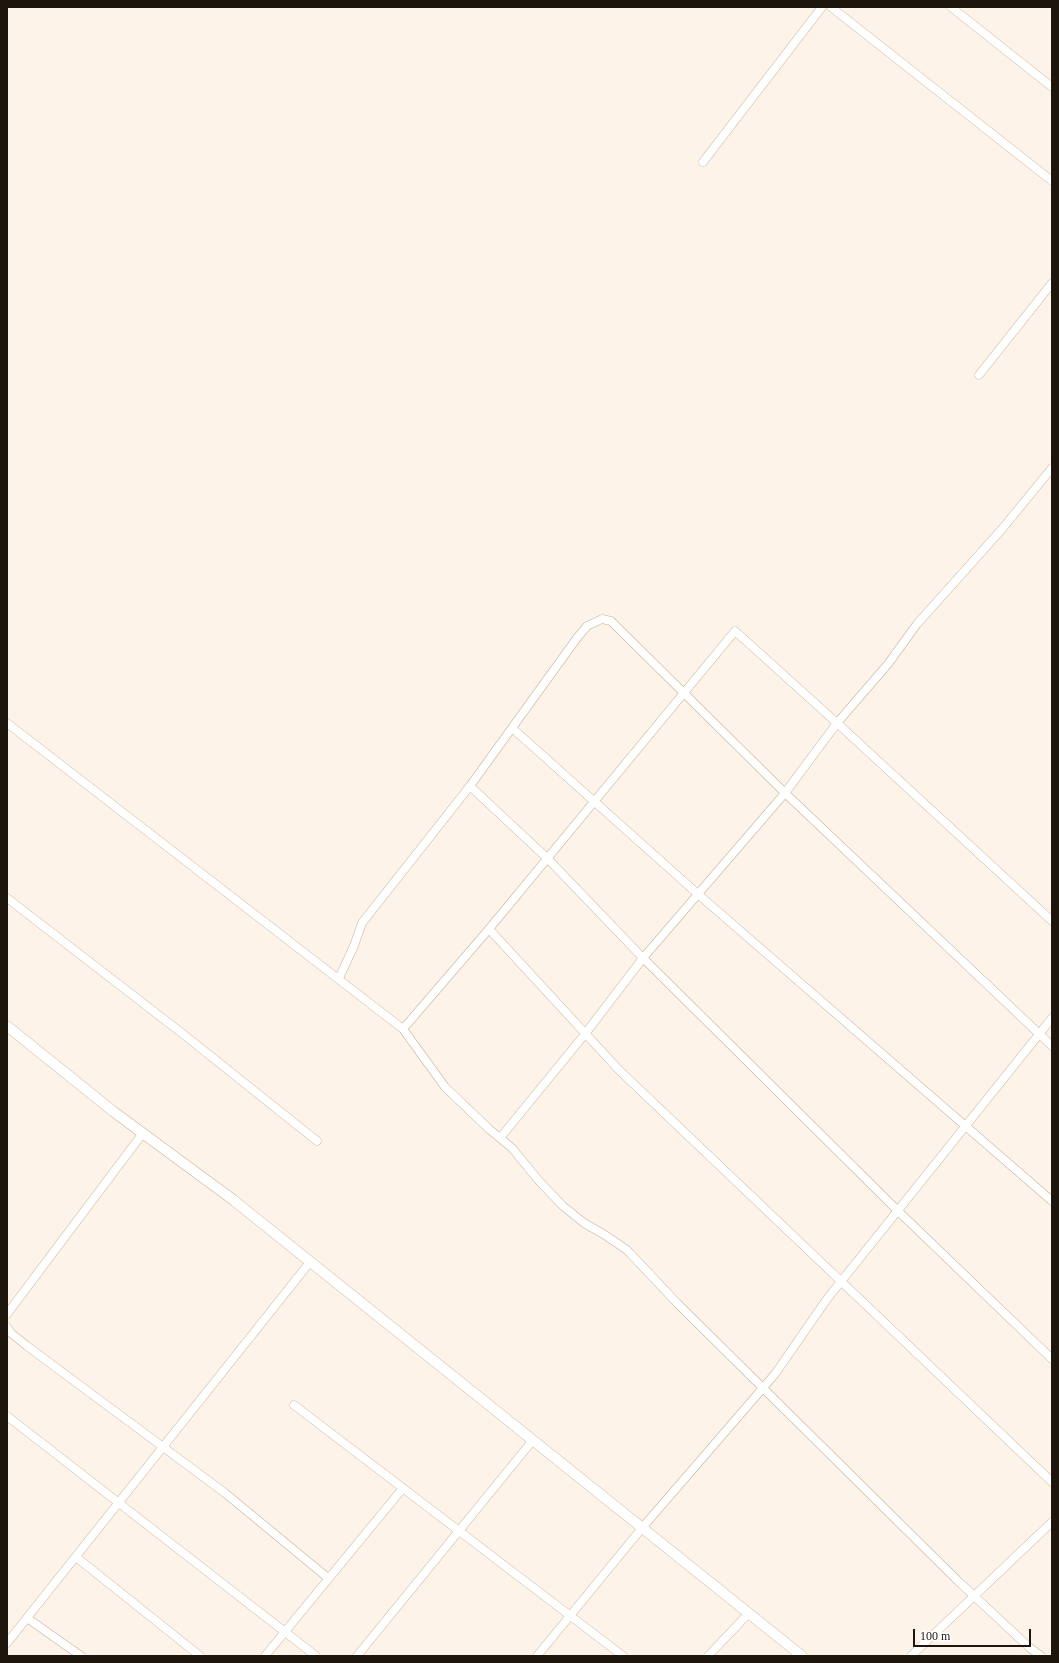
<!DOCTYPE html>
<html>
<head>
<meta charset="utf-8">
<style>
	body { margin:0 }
	#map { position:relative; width:1059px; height:1663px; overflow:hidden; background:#fdf3e8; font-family:Georgia,serif }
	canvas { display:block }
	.frame { position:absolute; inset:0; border:8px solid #1e160c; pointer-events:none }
	.scale { position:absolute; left:913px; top:1629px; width:118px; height:18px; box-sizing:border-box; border:2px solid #1e160c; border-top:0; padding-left:5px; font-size:12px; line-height:14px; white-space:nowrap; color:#1e160c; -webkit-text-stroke:3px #fff; paint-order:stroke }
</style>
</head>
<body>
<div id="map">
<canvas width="1059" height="1663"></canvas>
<div class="frame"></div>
<div class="scale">100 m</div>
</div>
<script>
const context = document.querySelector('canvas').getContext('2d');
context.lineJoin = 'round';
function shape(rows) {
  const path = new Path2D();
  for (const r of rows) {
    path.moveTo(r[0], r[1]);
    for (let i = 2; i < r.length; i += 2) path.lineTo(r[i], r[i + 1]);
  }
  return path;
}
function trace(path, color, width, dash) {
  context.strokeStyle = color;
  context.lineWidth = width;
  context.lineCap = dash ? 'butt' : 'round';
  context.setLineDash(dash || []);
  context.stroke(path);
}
const minor = shape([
	[831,7,1052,181],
	[951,7,1052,87],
	[703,162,822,7],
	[979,375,1052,283],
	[7,723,403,1029],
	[512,728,699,895,1052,1201],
	[470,786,548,859,643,958,897,1210,1052,1359],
	[7,898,183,1034,317,1141],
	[489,929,619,1070,1052,1482],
	[339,978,354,946,362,923,470,786,577,638,587,626,602,619,611,621,785,793,1052,1046],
	[500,1138,585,1034,643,958,785,793,837,723,888,664,917,624,1002,529,1052,468],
	[7,1314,143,1133],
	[7,1327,11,1333,27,1346,225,1493,328,1578],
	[294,1405,623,1656],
	[7,1416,316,1656],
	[76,1557,200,1656],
	[27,1618,81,1656],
	[7,1643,310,1262],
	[265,1656,403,1488],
	[357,1656,533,1440],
	[537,1656,642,1528,775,1374,827,1299,1052,1018],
	[708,1656,749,1613],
	[911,1656,1052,1522],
	[1041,1656,1030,1648,958,1581,677,1303,627,1250,605,1235,584,1223,563,1206,539,1181,512,1148,489,1129,445,1087,403,1029,489,929,735,631,837,723,1052,921]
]);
const tertiary = shape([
	[7,1026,114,1112,232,1199,802,1656]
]);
trace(minor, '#c7b196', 9);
trace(tertiary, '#c7b196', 11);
trace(minor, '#fff', 8);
trace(tertiary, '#fff', 10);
</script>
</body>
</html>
